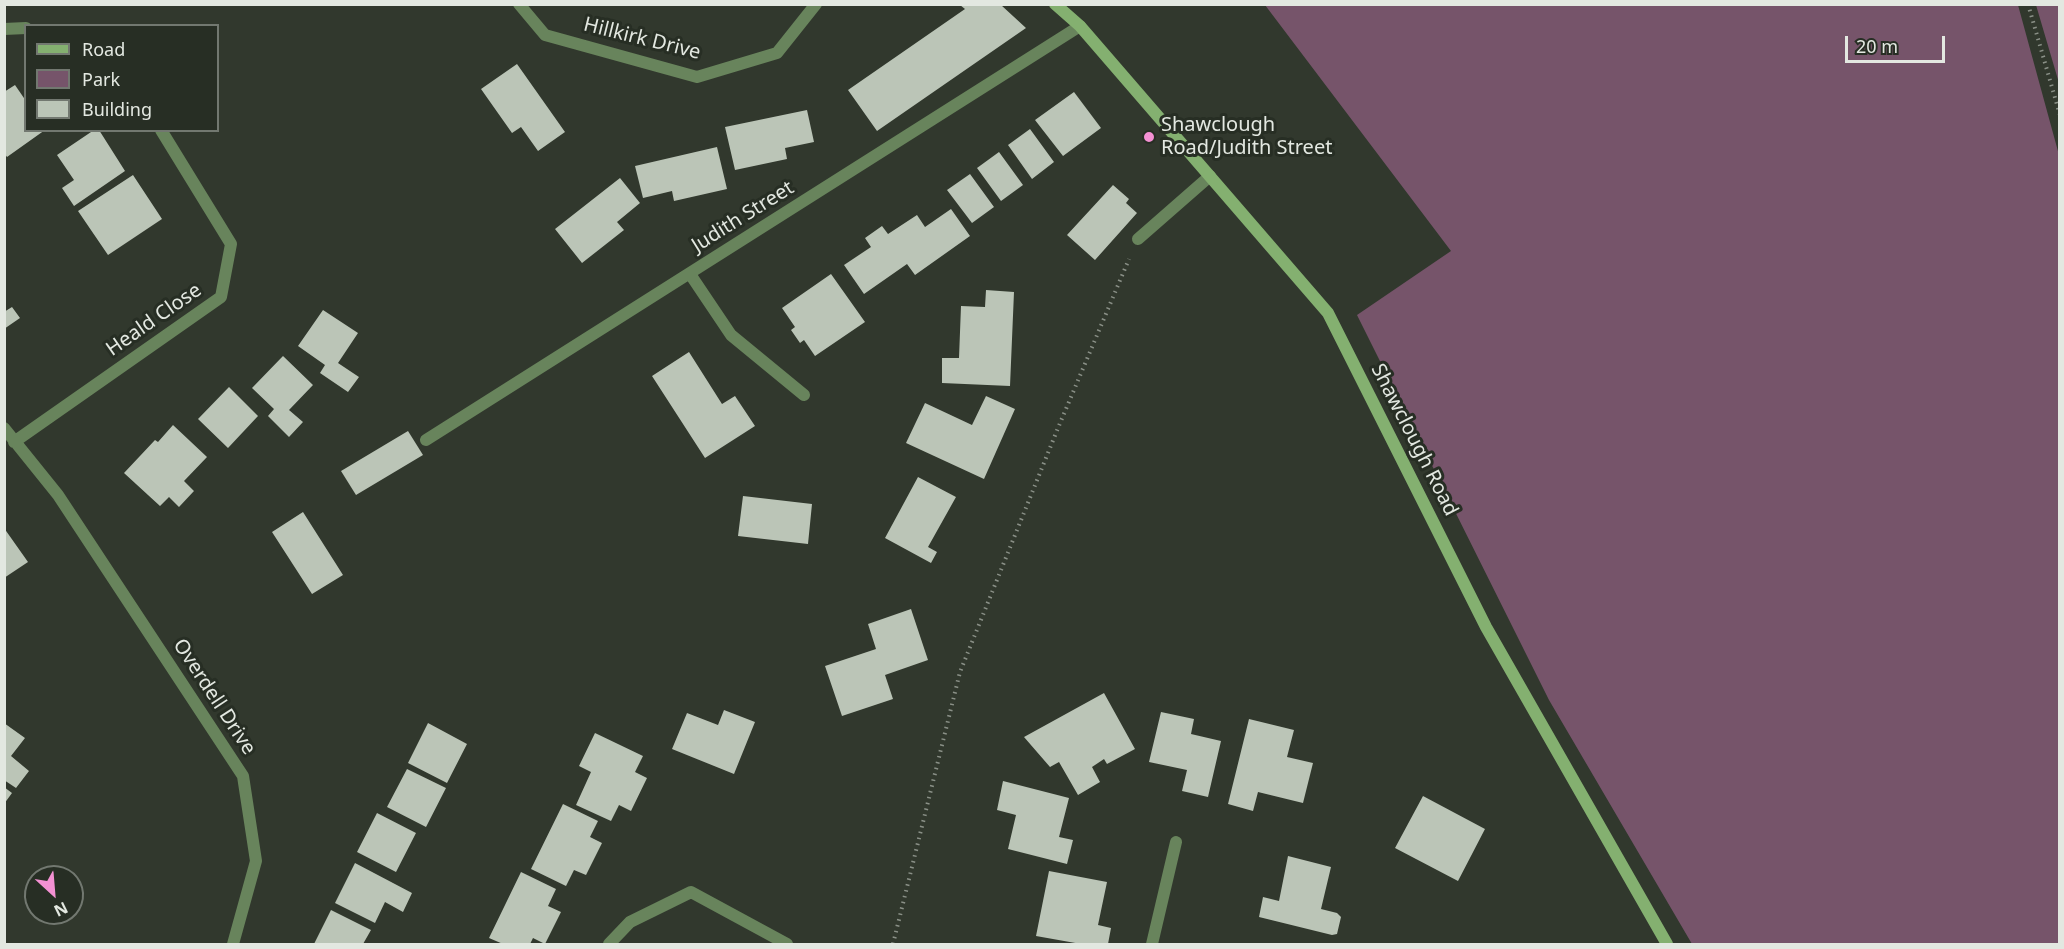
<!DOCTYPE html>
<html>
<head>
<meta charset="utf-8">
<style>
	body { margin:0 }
	#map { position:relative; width:2064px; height:949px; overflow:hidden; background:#31382d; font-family:"Noto Sans",sans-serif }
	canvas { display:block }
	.frame { position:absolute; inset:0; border:6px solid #e3e8e1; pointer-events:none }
	.legend { position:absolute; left:24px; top:24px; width:195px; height:108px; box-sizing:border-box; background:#272e24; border:2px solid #727870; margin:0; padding:8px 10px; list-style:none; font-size:18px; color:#e3e8e1 }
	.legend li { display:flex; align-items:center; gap:12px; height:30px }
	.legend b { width:30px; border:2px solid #727870 }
	.north { position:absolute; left:24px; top:865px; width:60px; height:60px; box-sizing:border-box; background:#272e24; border:2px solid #727870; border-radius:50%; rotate:154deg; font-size:16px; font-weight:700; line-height:24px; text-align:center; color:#e3e8e1 }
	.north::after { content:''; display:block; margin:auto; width:21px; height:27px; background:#f491d3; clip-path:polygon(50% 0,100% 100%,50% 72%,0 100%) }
	.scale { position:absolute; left:1845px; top:36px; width:100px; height:27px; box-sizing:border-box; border:3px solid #e3e8e1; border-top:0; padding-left:8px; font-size:18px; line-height:21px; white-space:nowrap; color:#e3e8e1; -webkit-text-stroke:4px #272e24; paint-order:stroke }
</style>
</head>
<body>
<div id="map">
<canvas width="2064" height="949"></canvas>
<div class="frame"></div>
<ul class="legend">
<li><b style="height:8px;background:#84b070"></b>Road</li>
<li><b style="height:16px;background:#76546a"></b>Park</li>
<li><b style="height:16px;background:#bbc5b7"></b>Building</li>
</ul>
<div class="north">N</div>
<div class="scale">20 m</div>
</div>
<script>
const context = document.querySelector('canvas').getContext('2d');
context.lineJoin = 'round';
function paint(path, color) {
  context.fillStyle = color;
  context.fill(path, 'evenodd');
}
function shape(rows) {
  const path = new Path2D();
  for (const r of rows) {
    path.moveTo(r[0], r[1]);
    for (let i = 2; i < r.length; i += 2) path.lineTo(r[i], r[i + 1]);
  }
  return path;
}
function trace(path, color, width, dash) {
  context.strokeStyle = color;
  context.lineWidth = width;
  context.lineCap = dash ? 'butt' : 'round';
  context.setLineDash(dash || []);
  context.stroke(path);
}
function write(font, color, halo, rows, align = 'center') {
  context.font = font + ' "Noto Sans",sans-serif';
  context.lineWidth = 6;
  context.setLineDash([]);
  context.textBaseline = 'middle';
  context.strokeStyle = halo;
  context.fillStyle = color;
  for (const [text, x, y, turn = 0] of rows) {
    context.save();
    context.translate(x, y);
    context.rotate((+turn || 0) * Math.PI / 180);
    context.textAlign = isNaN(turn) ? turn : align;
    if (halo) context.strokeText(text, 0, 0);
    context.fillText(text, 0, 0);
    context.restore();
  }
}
paint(shape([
	[1265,5,2018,5,2059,155,2059,944,1692,944,1549,700,1357,315,1451,251],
	[2036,5,2059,5,2059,83]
]), '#76546a');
paint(shape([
	[960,5,1001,5,1026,28,877,131,848,90,965,9],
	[517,64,565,132,538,151,521,127,512,133,481,89],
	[15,85,26,101,26,130,45,130,7,157,4,153,4,92],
	[1074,92,1101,128,1063,156,1035,120],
	[807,110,814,142,785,148,787,159,735,170,725,127],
	[1030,129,1054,162,1032,179,1008,145],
	[94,130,99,130,125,171,74,206,62,188,74,180,57,155],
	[717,147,727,189,674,201,672,191,643,198,635,166],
	[999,152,1023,185,1001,201,977,168],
	[970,174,994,207,972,223,947,190],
	[133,175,162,219,108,255,78,211],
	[620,178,640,203,617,222,624,230,582,263,555,229],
	[1113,185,1129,199,1126,203,1137,213,1095,260,1067,235],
	[951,209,970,236,915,275,907,264,864,294,844,265,871,247,865,238,882,226,888,234,917,215,925,227],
	[831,274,865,322,815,356,804,340,800,343,791,330,795,327,782,308],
	[986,290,1014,292,1010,386,942,383,942,358,959,358,961,306,985,307],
	[12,307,20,318,4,329,4,312],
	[323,310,358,333,338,363,359,377,348,392,320,373,325,365,298,346],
	[689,352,722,404,735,396,755,426,705,458,652,376],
	[283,356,313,385,289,410,303,422,289,437,268,416,274,409,252,388],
	[229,387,258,416,228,448,198,419],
	[986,396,1015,409,984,479,906,443,925,403,972,425],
	[173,425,207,457,184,481,194,491,179,507,169,497,160,506,124,473,155,440,158,442],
	[408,431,423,455,356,495,341,471],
	[918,477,956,497,928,547,937,552,931,563,885,538],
	[743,496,812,504,808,544,738,536],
	[303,512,343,575,312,594,272,532],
	[4,528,28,562,4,578],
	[911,609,928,660,885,675,893,699,842,716,825,666,876,649,868,624],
	[1104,693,1135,749,1107,764,1104,759,1092,767,1100,782,1078,795,1059,762,1050,767,1024,737],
	[724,710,755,722,734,774,672,749,687,713,718,725],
	[1161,712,1194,719,1191,734,1221,741,1208,797,1182,791,1187,770,1149,762],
	[1249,719,1294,730,1287,757,1313,763,1303,803,1258,792,1253,811,1228,804],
	[4,723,25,738,11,756,29,771,16,788,4,780],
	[428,723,467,744,447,783,408,763],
	[595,733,643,756,635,772,647,778,631,811,619,805,611,821,576,805,591,772,579,766],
	[407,769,446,788,426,827,387,807],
	[1003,781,1069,798,1059,837,1073,840,1067,864,1008,849,1016,815,997,810],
	[4,787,12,793,4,804],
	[1423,796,1485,829,1458,881,1395,848],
	[563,804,598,821,590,837,602,843,586,875,574,870,566,886,531,869],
	[377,813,416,833,396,872,357,852],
	[1288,856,1331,867,1321,909,1337,913,1341,917,1337,934,1332,935,1259,917,1263,897,1279,901],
	[355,863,412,893,403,912,385,902,375,923,335,903],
	[1049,871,1107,882,1098,925,1111,928,1108,944,1081,944,1036,936],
	[521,872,556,889,548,906,561,912,545,944,533,938,530,944,503,944,489,938],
	[331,910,371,930,363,944,314,944]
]), '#bbc5b7');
trace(shape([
	[2028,4,2060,115],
	[893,944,960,672,1058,428,1129,259]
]), '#8a9087', 4, [1.5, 4.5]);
trace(shape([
	[1138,239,1210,176]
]), '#68845c', 12);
trace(shape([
	[519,4,545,35,697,77,777,53,816,4],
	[4,29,26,28],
	[690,274,731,335,804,395],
	[4,428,58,495,243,776,256,861,233,944],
	[426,440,1080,26],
	[14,442,221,297,231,244,161,130],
	[609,944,630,922,691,892,787,944],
	[1152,944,1176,842]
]), '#68845c', 12);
trace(shape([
	[1055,4,1080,26,1328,313,1486,627,1667,944]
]), '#84b070', 12);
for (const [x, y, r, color] of [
	[1149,137,6,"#f491d3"]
]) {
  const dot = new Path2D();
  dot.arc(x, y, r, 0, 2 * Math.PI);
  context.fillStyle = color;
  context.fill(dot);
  trace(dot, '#272e24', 2);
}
write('20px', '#e3e8e1', '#272e24', [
	["Hillkirk Drive",642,39,14],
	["Judith Street",743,217,-32],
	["Heald Close",154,320,-35],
	["Shawclough Road",1414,440,63],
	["Overdell Drive",214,697,57]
]);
write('20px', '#e3e8e1', '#272e24', [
	["Shawclough",1161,125],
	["Road/Judith Street",1161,148]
], 'left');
</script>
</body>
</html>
